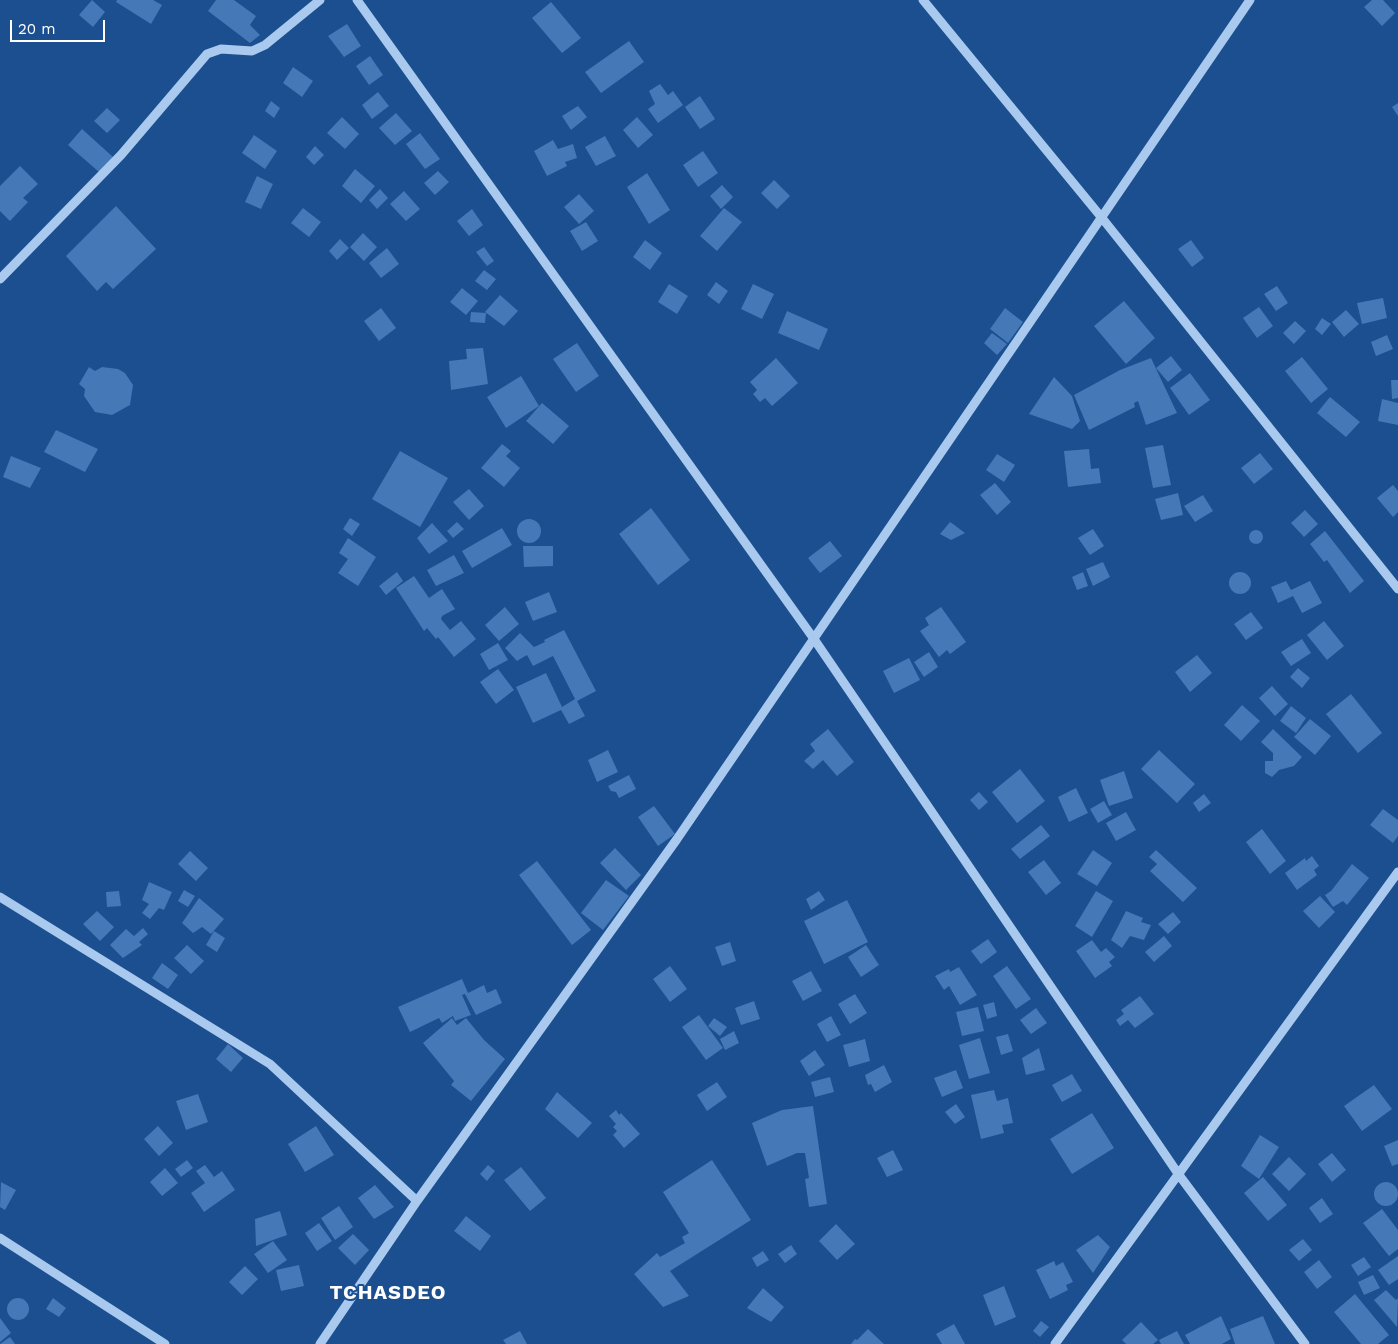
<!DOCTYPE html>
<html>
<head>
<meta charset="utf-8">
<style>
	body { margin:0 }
	#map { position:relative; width:1398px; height:1344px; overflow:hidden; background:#1b4f8f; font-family:"Work Sans",sans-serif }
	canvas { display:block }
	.scale { position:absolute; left:10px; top:20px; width:95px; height:22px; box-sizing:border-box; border:2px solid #fff; border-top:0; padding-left:6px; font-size:15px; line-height:18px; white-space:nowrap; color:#fff; -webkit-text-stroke:4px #1b4f8f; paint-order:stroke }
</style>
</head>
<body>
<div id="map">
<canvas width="1398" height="1344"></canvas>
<div class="scale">20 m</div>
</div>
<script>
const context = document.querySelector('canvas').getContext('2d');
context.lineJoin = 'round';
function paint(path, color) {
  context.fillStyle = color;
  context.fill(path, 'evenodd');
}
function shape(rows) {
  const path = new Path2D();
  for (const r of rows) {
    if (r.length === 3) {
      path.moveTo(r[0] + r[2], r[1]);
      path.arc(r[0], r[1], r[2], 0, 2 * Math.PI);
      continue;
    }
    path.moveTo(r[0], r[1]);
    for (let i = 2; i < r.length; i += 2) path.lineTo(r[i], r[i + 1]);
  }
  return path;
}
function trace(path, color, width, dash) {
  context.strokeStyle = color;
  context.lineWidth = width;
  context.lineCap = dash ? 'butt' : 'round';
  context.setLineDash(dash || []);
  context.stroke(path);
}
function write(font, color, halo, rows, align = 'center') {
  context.font = font + ' "Work Sans",sans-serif';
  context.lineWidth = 4;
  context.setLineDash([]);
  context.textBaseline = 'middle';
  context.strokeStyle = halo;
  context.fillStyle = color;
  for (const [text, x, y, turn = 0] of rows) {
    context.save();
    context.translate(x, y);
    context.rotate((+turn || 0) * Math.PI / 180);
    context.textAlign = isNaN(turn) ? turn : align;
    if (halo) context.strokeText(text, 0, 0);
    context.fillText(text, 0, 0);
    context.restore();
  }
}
paint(shape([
	[92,0,105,12,93,27,79,15],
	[117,0,153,0,162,5,151,24,116,2],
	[216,0,234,0,256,16,250,25,260,35,250,43,208,11],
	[1372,0,1383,0,1395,13,1382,26,1364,7],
	[551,2,581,38,562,53,532,18],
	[347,24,361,46,344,57,328,36],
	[629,41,644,62,601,93,585,72],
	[370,56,383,75,369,85,356,66],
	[293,67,313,81,302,97,283,83],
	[660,84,668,95,673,91,683,105,658,123,648,109,655,104,649,91],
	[378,92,389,106,372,119,362,105],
	[700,96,715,119,700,129,685,107],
	[271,101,280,108,274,118,265,111],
	[1398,103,1398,116,1392,107],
	[578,106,587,117,571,130,562,116],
	[107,108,120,120,107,133,94,121],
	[396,113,412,131,395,145,379,128],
	[342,117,359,134,345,149,327,133],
	[637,117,653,135,638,148,623,130],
	[82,129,113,157,99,172,68,145],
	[420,133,440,159,425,169,406,144],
	[254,135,277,151,265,169,242,153],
	[605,136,616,156,596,166,585,147],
	[553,140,558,149,573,144,577,158,565,162,567,166,547,176,534,151],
	[315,146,324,155,314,165,306,157],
	[703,151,718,173,698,187,683,165],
	[20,166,38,184,23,198,28,202,10,221,0,211,0,186],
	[355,169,375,186,361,203,342,186],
	[438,171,449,182,435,195,424,183],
	[647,173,670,210,649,224,627,187],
	[257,176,273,184,261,209,245,202],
	[774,180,790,196,777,209,761,193],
	[722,185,733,197,721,209,710,196],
	[380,189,388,198,377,209,369,200],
	[404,191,420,209,406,221,390,204],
	[579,194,594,211,579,224,564,207],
	[116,206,156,249,113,289,106,282,97,291,66,256],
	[303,208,321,222,309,237,291,223],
	[724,208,742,222,717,251,700,236],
	[472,209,483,225,469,236,457,221],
	[586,222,598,241,582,251,570,231],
	[363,233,377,247,364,261,350,247],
	[340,239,349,248,337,260,329,251],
	[645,240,662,253,650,270,633,257],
	[1191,240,1204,258,1192,267,1178,249],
	[484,247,494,261,487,266,476,252],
	[387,248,399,264,381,278,369,263],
	[484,270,496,279,487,290,475,281],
	[716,282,728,291,719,304,707,295],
	[669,284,688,296,677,314,658,302],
	[753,284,774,294,762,319,741,309],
	[1277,286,1288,303,1276,311,1264,294],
	[462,288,478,301,466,315,450,302],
	[500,295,518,311,504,326,485,312],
	[1383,298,1387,318,1362,324,1357,303],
	[1124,301,1155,338,1126,364,1094,326],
	[1259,307,1273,326,1257,338,1243,318],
	[381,308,396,328,379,341,364,321],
	[1005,308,1023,322,1008,343,990,329],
	[1346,310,1359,324,1344,337,1332,322],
	[787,311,828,329,819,350,778,333],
	[471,312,486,313,485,323,470,322],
	[1322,318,1331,324,1322,335,1315,329],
	[1295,321,1306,331,1294,344,1283,333],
	[992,333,1007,344,997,355,984,343],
	[1387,335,1393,349,1376,356,1371,342],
	[577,343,599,376,576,392,553,359],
	[483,348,488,384,451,390,449,361,467,359,466,349],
	[1171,356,1182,370,1168,382,1156,368],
	[1302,357,1328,389,1311,403,1285,371],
	[776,358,798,383,772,406,765,398,760,402,753,394,757,390,750,382],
	[1151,358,1177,413,1146,425,1138,401,1134,403,1135,407,1089,430,1074,395,1120,370],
	[89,367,95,371,102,367,118,369,125,373,133,385,130,405,112,415,95,412,84,396,85,389,79,384],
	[1190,373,1210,400,1189,415,1170,388],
	[521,376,539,406,506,428,487,397],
	[1054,377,1072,396,1080,421,1072,429,1029,414],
	[1391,380,1398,380,1398,398,1392,399],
	[1330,397,1360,422,1346,437,1317,413],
	[1382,399,1398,403,1398,425,1378,421],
	[542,403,569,426,553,444,526,421],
	[56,430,98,449,85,472,44,452],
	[502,444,511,451,506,456,520,468,504,487,481,468],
	[1163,445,1171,485,1153,488,1145,448],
	[1089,449,1091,469,1099,468,1101,483,1068,487,1064,451],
	[400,451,448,478,420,527,372,499],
	[1260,453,1273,469,1254,484,1241,468],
	[997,454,1015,465,1004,482,986,470],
	[11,456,41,468,30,488,3,477],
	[995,483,1011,502,997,515,980,495],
	[1393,485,1398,491,1398,512,1393,517,1377,498],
	[469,489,484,506,469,520,453,502],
	[1178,493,1183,515,1161,520,1155,499],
	[1203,495,1213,511,1195,522,1184,506],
	[651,508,690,560,658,585,619,534],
	[1305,510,1318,524,1304,537,1291,523],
	[350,518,360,524,352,536,343,529],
	[529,531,12],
	[457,522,464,529,453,538,447,531],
	[950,522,953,524,965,533,951,540,940,534],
	[432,523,448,541,429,554,417,538],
	[502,528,512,545,472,568,462,551],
	[1093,529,1104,546,1090,555,1078,538],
	[1256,537,7],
	[1325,531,1364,581,1350,593,1327,560,1324,562,1310,544],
	[348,538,376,557,358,586,338,573,348,559,339,553],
	[830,541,842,556,820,573,808,558],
	[523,546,553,546,553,566,524,567],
	[454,555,464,573,436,586,427,570],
	[1103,562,1110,577,1093,586,1086,569],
	[397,572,403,581,386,595,379,586],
	[1083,572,1088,586,1077,590,1072,577],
	[1240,583,11],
	[414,576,429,598,442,589,455,609,442,616,441,619,450,630,461,621,476,639,454,657,438,637,436,639,427,628,424,631,396,588],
	[1286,581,1291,590,1310,581,1322,603,1302,613,1293,596,1278,603,1271,587],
	[549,592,557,612,533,621,525,602],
	[505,607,519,624,499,641,485,625],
	[941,607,966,642,950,654,947,650,939,657,920,631,929,625,925,618],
	[1251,612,1263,628,1246,640,1234,624],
	[1324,621,1344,646,1327,660,1307,635],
	[564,630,596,691,577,701,585,716,569,724,561,710,533,723,516,687,546,673,562,707,575,699,553,656,533,666,527,655,517,661,505,648,520,633,534,647,545,642,544,640],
	[1302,639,1311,653,1291,666,1281,652],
	[498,643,508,660,489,670,480,654],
	[929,652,938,667,924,677,914,662],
	[1197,655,1212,673,1190,692,1175,672],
	[909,658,920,680,894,693,883,671],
	[1298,668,1310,678,1302,688,1290,677],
	[498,669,514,690,496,704,480,682],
	[1272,686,1288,704,1275,716,1259,698],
	[1351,694,1382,733,1358,753,1326,714],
	[1242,705,1260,721,1241,741,1224,725],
	[1291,706,1306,718,1296,733,1280,721],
	[1310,719,1331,736,1315,755,1294,737],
	[828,729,854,762,837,776,823,760,813,769,804,761,815,751,810,744],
	[1273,729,1302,757,1294,766,1279,770,1272,777,1265,773,1265,761,1273,761,1273,753,1261,742],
	[608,750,618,772,597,782,588,760],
	[1159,750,1195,784,1177,803,1141,769],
	[1020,769,1045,801,1017,823,992,792],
	[1124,771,1133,798,1109,806,1100,780],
	[629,775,636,789,619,798,616,792,611,791,608,786],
	[1076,788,1088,813,1069,822,1058,797],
	[979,792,988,802,979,810,970,800],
	[1204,794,1211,803,1199,812,1193,803],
	[1104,801,1112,815,1098,823,1090,809],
	[654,806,675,834,658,846,638,817],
	[1383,809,1398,820,1398,836,1393,843,1370,825],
	[1126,812,1136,830,1116,841,1106,823],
	[1041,825,1050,836,1020,859,1011,849],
	[1262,829,1286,861,1270,874,1246,842],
	[615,848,641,875,626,890,600,863],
	[1093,850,1112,863,1097,886,1077,874],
	[1156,850,1197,888,1183,902,1150,871,1157,864,1149,857],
	[190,851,208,868,196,881,178,864],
	[1312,856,1319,866,1314,870,1317,875,1297,890,1285,873,1305,858,1306,861],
	[1044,860,1061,883,1046,895,1028,872],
	[537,861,591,930,572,945,519,875],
	[1352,864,1369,878,1347,905,1343,901,1333,907,1325,895,1331,891],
	[606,880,629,896,603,930,581,913],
	[149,882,172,892,164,910,159,908,150,919,142,913,149,904,142,900],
	[184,890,195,896,188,907,178,901],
	[119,891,121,906,107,907,106,892],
	[819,891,825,900,811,910,806,899],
	[1096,891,1113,901,1092,937,1075,926],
	[1320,896,1335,912,1319,928,1303,911],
	[199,898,224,919,211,934,202,927,193,933,182,923],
	[847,900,868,942,824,964,804,921],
	[97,911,114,927,100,941,83,924],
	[1126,911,1143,918,1141,922,1151,925,1144,940,1130,936,1122,948,1111,940],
	[1173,912,1181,922,1168,934,1158,924],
	[143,928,148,934,139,942,142,945,123,958,110,945,126,929,134,936],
	[214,931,225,938,217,952,206,945],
	[1164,936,1172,946,1154,962,1145,952],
	[988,939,997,952,981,964,971,951],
	[1092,940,1101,952,1106,948,1115,957,1109,962,1112,966,1095,978,1076,951],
	[730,942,736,961,722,966,715,947],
	[187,945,204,961,191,974,174,958],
	[866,945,879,965,861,977,848,957],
	[162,963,178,975,168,989,152,978],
	[670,966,687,989,670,1002,653,979],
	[1007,966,1031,999,1016,1009,993,976],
	[959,967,977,995,960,1005,949,986,944,990,935,976,949,969,950,972],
	[811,971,822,991,803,1001,792,981],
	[462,979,468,993,484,985,487,993,496,989,502,1003,476,1015,465,994,462,995,471,1015,455,1021,453,1016,442,1023,439,1018,410,1032,398,1007],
	[855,994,867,1013,850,1024,838,1004],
	[1140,996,1154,1014,1135,1028,1128,1020,1120,1026,1116,1020,1124,1014,1121,1010],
	[754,1001,760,1019,741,1025,735,1008],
	[994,1002,997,1016,987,1019,983,1005],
	[978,1007,984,1031,962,1036,956,1012],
	[1036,1008,1047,1023,1031,1034,1020,1020],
	[699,1015,723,1048,706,1060,682,1027],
	[831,1016,841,1035,827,1042,817,1024],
	[452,1018,457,1025,466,1018,484,1040,505,1059,471,1101,451,1085,454,1081,423,1043],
	[714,1018,727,1027,720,1036,708,1026],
	[734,1031,739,1043,725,1050,720,1039],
	[1008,1034,1013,1051,1001,1055,996,1037],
	[980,1038,990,1073,969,1079,959,1045],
	[865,1039,870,1061,849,1067,843,1045],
	[228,1044,243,1058,231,1072,216,1059],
	[1039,1048,1045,1070,1026,1075,1022,1058],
	[815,1050,825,1065,809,1076,800,1061],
	[884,1065,892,1082,875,1092,871,1084,868,1085,865,1075],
	[956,1070,963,1088,942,1097,934,1078],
	[1072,1074,1082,1091,1062,1102,1052,1085],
	[830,1077,834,1092,815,1097,811,1082],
	[717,1082,727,1097,707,1111,697,1095],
	[1374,1085,1392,1109,1362,1131,1344,1106],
	[994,1090,997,1101,1008,1098,1013,1123,1002,1125,1004,1133,981,1139,971,1095],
	[557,1092,592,1123,578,1138,545,1109],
	[198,1094,208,1122,186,1130,176,1101],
	[956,1104,965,1117,955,1124,945,1112],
	[813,1106,827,1204,809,1207,805,1179,809,1178,805,1153,797,1153,767,1166,752,1123,782,1110],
	[616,1110,619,1115,621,1113,640,1134,624,1148,613,1135,617,1131,613,1127,616,1124,609,1116],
	[1092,1113,1114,1148,1072,1174,1050,1139],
	[158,1126,173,1143,159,1156,144,1139],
	[316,1126,334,1155,305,1172,288,1144],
	[1260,1135,1279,1147,1259,1179,1241,1166],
	[1398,1140,1398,1164,1392,1166,1384,1146],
	[893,1150,903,1170,887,1177,877,1158],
	[1332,1153,1346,1170,1332,1182,1318,1164],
	[1289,1157,1306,1174,1289,1191,1272,1174],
	[187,1160,193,1168,181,1177,175,1169],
	[712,1160,751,1220,670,1271,689,1296,663,1307,634,1274,657,1253,660,1257,685,1243,682,1237,689,1233,663,1192],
	[205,1165,214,1177,222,1171,235,1190,204,1212,191,1193,205,1183,196,1171],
	[488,1165,495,1171,487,1181,480,1174],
	[521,1167,546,1198,530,1211,504,1180],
	[165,1168,178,1183,162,1196,150,1182],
	[1263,1177,1287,1205,1268,1221,1244,1193],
	[1,1182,16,1190,5,1210,0,1207],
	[1386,1194,12],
	[375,1185,394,1207,374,1219,358,1198],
	[1322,1198,1333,1214,1320,1223,1309,1208],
	[339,1206,353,1227,335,1240,321,1218],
	[1382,1209,1398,1230,1398,1249,1389,1256,1363,1223],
	[280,1211,287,1235,256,1246,255,1219],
	[466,1216,491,1236,480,1251,454,1231],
	[319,1223,332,1241,317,1251,305,1233],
	[836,1224,855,1244,837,1260,819,1241],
	[353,1234,369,1250,355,1265,338,1248],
	[1098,1235,1110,1247,1093,1273,1076,1250],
	[1303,1239,1312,1250,1299,1261,1289,1250],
	[273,1241,287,1260,268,1273,254,1254],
	[791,1245,797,1254,785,1263,778,1254],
	[763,1251,769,1260,757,1267,752,1258],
	[1398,1256,1398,1279,1389,1285,1378,1270],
	[1364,1257,1371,1267,1358,1276,1351,1265],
	[1319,1260,1332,1277,1317,1289,1304,1272],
	[1054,1261,1056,1266,1063,1262,1073,1282,1066,1285,1068,1290,1050,1299,1036,1270],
	[299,1265,304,1286,281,1291,276,1270],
	[245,1266,258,1279,242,1295,229,1282],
	[1373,1275,1380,1288,1364,1295,1358,1282],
	[1004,1286,1016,1317,995,1326,983,1295],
	[763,1288,784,1307,771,1322,747,1308],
	[1386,1290,1396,1300,1398,1298,1397,1327,1374,1300],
	[1355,1294,1389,1335,1378,1344,1361,1344,1334,1312],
	[53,1298,66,1308,59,1317,46,1309],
	[18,1309,11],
	[1221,1316,1231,1339,1222,1344,1190,1344,1185,1335],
	[1263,1316,1275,1344,1235,1344,1230,1329],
	[0,1318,11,1333,0,1342],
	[1041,1321,1049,1327,1040,1337,1033,1331],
	[1141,1322,1158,1340,1153,1344,1126,1344,1122,1340],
	[954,1324,965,1344,942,1344,936,1334],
	[868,1329,884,1344,851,1344,855,1339,857,1340],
	[520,1331,527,1344,506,1344,503,1340],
	[1177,1331,1184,1344,1161,1344,1159,1340],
	[10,1337,15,1344,0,1344]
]), '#4478b7');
trace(shape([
	[357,0,814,639,1179,1175,1305,1344],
	[923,0,1102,218,1398,589],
	[0,279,121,155,207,54,221,49,252,51,265,45,320,0],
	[0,897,270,1064,417,1201],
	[0,1238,165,1344],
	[320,1344,417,1201,677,839,1250,0],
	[1055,1344,1398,872]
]), '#a9c9ee', 9);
context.letterSpacing = '1px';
write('bold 20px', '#fff', '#1b4f8f', [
	["TCHASDEO",388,1293]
]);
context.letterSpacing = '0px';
</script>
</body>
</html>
